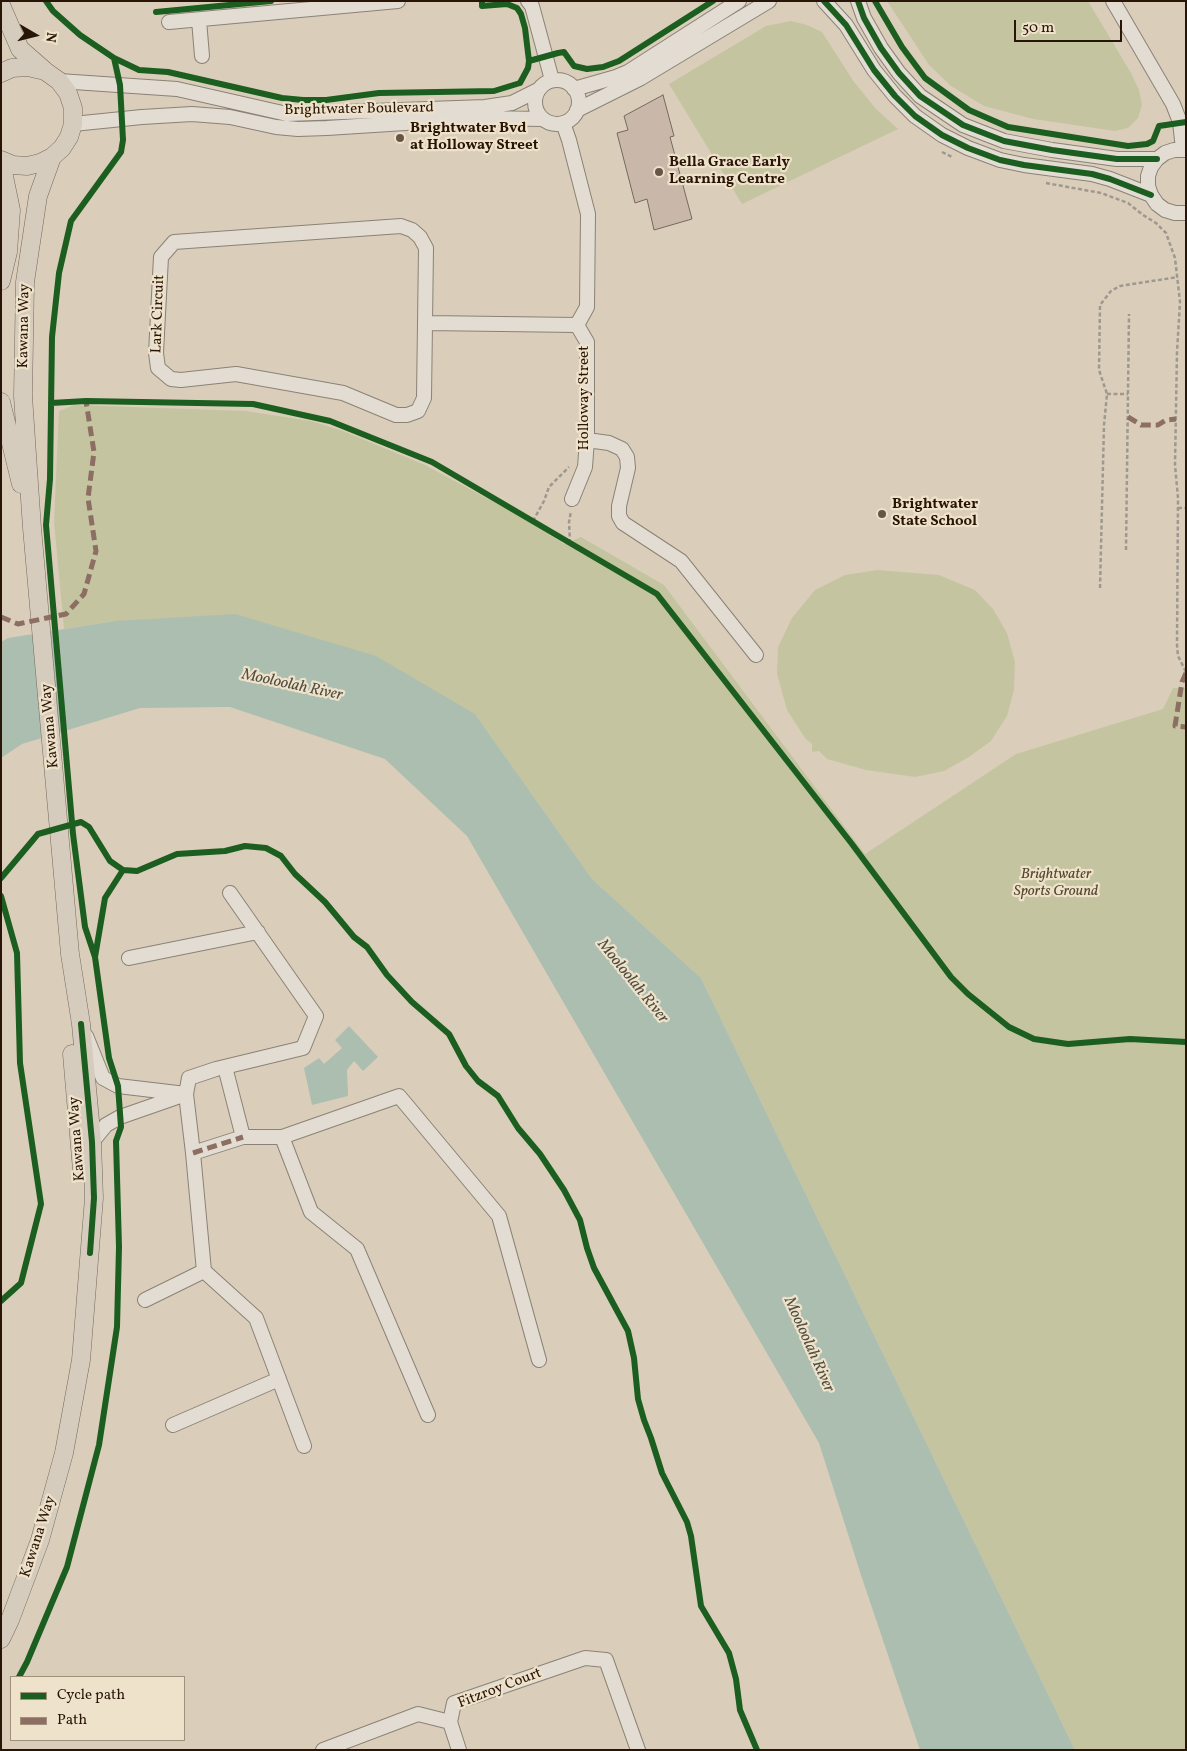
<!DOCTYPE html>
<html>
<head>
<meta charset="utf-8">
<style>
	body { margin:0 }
	#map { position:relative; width:1187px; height:1751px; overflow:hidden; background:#daceba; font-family:Vollkorn,serif }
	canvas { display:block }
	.frame { position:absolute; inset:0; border:2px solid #291508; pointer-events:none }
	.legend { position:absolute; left:10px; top:1676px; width:175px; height:65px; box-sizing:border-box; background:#efe2ca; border:1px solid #a0907c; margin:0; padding:6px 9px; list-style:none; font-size:15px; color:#291508 }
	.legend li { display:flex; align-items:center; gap:10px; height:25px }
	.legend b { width:25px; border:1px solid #a0907c }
	.north { position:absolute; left:10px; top:10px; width:50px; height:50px; -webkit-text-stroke:4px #efe2ca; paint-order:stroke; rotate:98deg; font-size:14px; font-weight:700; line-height:20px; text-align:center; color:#291508 }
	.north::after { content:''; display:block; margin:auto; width:18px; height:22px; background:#291508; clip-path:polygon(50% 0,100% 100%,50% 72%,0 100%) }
	.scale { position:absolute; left:1014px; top:20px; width:108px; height:22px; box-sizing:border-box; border:2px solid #291508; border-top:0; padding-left:6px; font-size:15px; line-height:18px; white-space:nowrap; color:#291508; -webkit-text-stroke:4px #efe2ca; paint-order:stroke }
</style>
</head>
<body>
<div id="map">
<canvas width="1187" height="1751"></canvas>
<div class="frame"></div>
<ul class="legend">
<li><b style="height:6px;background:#1b5e20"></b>Cycle path</li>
<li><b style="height:6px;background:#8d6e63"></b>Path</li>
</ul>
<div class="north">N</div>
<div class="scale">50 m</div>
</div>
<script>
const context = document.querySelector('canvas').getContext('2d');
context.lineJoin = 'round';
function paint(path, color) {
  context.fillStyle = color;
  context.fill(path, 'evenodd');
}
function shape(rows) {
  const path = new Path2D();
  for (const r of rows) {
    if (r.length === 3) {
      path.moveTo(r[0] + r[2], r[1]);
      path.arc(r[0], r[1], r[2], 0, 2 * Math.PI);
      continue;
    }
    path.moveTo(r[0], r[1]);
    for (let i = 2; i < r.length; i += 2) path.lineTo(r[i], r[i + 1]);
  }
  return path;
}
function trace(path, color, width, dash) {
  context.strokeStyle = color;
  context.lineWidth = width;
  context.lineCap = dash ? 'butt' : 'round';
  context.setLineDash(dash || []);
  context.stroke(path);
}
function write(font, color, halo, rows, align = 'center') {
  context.font = font + ' Vollkorn,serif';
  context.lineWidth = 4.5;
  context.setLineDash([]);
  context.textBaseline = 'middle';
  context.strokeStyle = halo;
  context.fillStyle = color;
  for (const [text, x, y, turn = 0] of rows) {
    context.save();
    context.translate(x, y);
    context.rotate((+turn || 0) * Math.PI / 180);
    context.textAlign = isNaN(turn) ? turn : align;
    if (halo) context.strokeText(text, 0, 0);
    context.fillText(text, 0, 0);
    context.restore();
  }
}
paint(shape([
	[887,1,1088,1,1131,73,1139,90,1142,105,1138,118,1128,128,1115,131,1033,119,984,106,951,86,929,65],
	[791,21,807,25,822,32,854,82,876,109,898,129,742,204,669,84,766,26],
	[74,405,246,411,311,421,343,431,425,465,520,516,564,544,581,537,664,585,865,854,1016,754,1163,709,1173,688,1186,688,1186,1750,1075,1750,701,978,592,879,475,714,115,621,64,629,54,522,59,411],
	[877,570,939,575,975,590,993,609,1007,633,1015,662,1014,690,1007,716,991,741,969,757,944,771,915,777,866,770,827,759,819,751,812,752,812,744,805,738,787,710,777,674,778,647,792,618,815,590,845,575]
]), '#c5c4a0');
paint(shape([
	[235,614,376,656,475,714,592,879,701,978,1075,1750,920,1750,861,1575,819,1443,467,836,385,759,230,707,140,708,22,744,1,758,1,642,8,638,115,621],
	[349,1026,378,1057,363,1071,354,1061,347,1070,348,1096,312,1105,304,1068,319,1058,324,1064,342,1048,335,1040]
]), '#abbeb0');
const building = shape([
	[663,95,674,136,670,137,692,219,654,230,647,199,635,203,617,133,628,130,624,116,663,95]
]);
paint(building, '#c9b8aa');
trace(building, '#73695e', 1);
const minor = shape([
	[528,1,532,6,552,80],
	[824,1,846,25,874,70,895,96,915,116,942,135,968,148,1000,160,1024,165,1092,174,1110,179,1151,195],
	[858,1,864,18,881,48,899,73,920,96,963,125,1004,141,1052,150,1117,159,1157,159],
	[1113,1,1173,104,1180,122,1183,149],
	[199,20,202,56],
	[169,22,398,1],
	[557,102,22],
	[59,81,177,89,287,114,485,107,512,103,538,90],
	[574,89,616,77,628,72,739,1],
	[577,110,641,78,769,1],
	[563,123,569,140,588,214,587,307,577,325,587,342,587,440,585,467,572,499],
	[73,124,142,117,192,114,230,117,276,127,298,129,327,128,483,118,543,119],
	[1186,150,1174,150,1165,153,1157,159,1151,167,1148,176,1148,186,1151,195,1157,204,1165,210,1175,213,1186,213],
	[401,226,412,230,420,237,426,248,424,398,418,411,407,415,396,415,343,393,236,374,181,380,171,379,158,368,156,353,161,257,174,242,401,226],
	[426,323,577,325],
	[587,440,609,443,622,449,627,457,628,468,619,506,619,516,623,523,681,561,756,655],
	[230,893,316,1016,303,1048,216,1069,189,1078,186,1094,193,1153,204,1271,256,1318,304,1446],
	[129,958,258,932],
	[86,1036,103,1078,118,1086,186,1094,120,1117,106,1125,92,1142],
	[225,1067,243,1137,282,1137,311,1212,357,1249,428,1415],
	[282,1137,399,1096,499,1216,539,1360],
	[193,1153,243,1137],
	[145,1300,204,1271],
	[173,1425,279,1379],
	[323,1750,418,1714,450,1722],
	[459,1750,450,1722,454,1703,585,1658,606,1660,638,1750]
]);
const major = shape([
	[1,5,20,49,44,70],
	[1,73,12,68,28,67,45,71,59,81,68,93,73,108,73,124,69,137,62,148,52,157,40,163,27,166,13,165,1,160],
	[1,162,11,210,8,252,1,281],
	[1,402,21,484],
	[72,1054,82,1170],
	[1,1639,10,1620,40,1540,64,1453,81,1360,94,1198,92,1142,81,1024,70,954,32,528,23,396,25,282,38,196,52,157]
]);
trace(minor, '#8b8276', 16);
trace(major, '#73695e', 19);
trace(shape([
	[942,152,952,157],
	[1046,183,1101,193,1128,203,1143,215,1156,223,1166,233,1175,258,1180,302,1177,352,1175,465,1178,498,1177,645,1178,656,1186,672],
	[1107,394,1128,394],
	[1178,508,1186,508],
	[533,521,544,501,549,487,569,467],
	[570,543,569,522,571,511],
	[1126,550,1129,314],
	[1100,588,1104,425,1107,394,1099,370,1100,305,1111,291,1120,286,1178,277]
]), '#9e9890', 2.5, [4, 2.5]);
trace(minor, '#e2dcd2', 14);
trace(major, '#d6ccbd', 18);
trace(shape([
	[1128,417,1141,425,1158,425,1166,420,1176,419],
	[1,617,18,624,66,614,84,594,96,551,88,498,94,452,86,401],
	[1186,673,1182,682,1175,726,1186,727],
	[193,1153,243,1137]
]), '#8d6e63', 5, [10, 5]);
trace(shape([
	[46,1,53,11,80,35,114,58,120,85,123,140,121,152,71,221,59,273,52,337,50,479,46,525,73,834,85,927,95,957],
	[482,1,482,6,507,4,517,8,521,14,525,28,529,61],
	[824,1,846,25,874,70,895,96,915,116,942,135,968,148,1000,160,1024,165,1092,174,1110,179,1151,195],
	[858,1,864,18,881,48,899,73,920,96,963,125,1004,141,1052,150,1117,159,1157,159],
	[875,1,902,47,925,78,969,110,1008,127,1128,146,1147,144,1153,141,1159,126,1186,122],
	[156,12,271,1],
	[114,58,139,70,168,72,282,98,303,100,326,100,379,93,494,91,520,83,528,68,529,61,558,53,564,52,574,66,587,69,603,67,619,61,713,1],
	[51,403,86,401,253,404,330,421,432,462,657,594,852,844,951,977,968,994,1009,1027,1034,1039,1068,1044,1130,1039,1186,1042],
	[1,878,38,834,81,822,89,827,110,861,123,870,137,871,177,854,225,851,245,846,266,848,281,856,295,874,325,902,354,937,367,947,387,975,412,1002,449,1034,466,1066,478,1081,498,1096,518,1128,540,1154,564,1190,580,1220,587,1248,594,1268,628,1331,634,1358,638,1399,644,1420,651,1438,662,1473,687,1522,691,1536,701,1606,729,1653,736,1679,740,1710,757,1750],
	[1,896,17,953,20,1063,41,1204,21,1283,1,1301],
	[81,1024,92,1142,94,1198,90,1253],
	[19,1677,27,1662,67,1567,99,1445,117,1327,119,1247,116,1141,121,1127,118,1086,109,1058,95,957,105,898,123,870]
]), '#1b5e20', 6);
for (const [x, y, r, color] of [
	[400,138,5,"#675646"],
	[659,172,5,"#675646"],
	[882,514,5,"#675646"]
]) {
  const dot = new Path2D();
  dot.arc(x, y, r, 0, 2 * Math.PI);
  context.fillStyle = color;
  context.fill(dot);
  trace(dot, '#efe2ca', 2);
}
write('15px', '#291508', '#efe2ca', [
	["Brightwater Boulevard",359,110,-1],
	["Lark Circuit",159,314,-88],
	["Kawana Way",25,326,-89],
	["Holloway Street",585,398,-90],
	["Kawana Way",51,726,-95],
	["Kawana Way",78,1139,-94],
	["Kawana Way",39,1537,-72],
	["Fitzroy Court",500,1689,-21]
]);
write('bold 15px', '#291508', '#efe2ca', [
	["Brightwater Bvd",410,129],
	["at Holloway Street",410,146],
	["Bella Grace Early",669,163],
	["Learning Centre",669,180],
	["Brightwater",892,505],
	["State School",892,522]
], 'left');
write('italic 15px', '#53472f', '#efe2ca', [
	["Brightwater",1056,875],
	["Sports Ground",1056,892]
]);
write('italic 16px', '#504e41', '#efe2ca', [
	["Mooloolah River",292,686,12],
	["Mooloolah River",632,982,51],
	["Mooloolah River",808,1345,66]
]);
</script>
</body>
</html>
